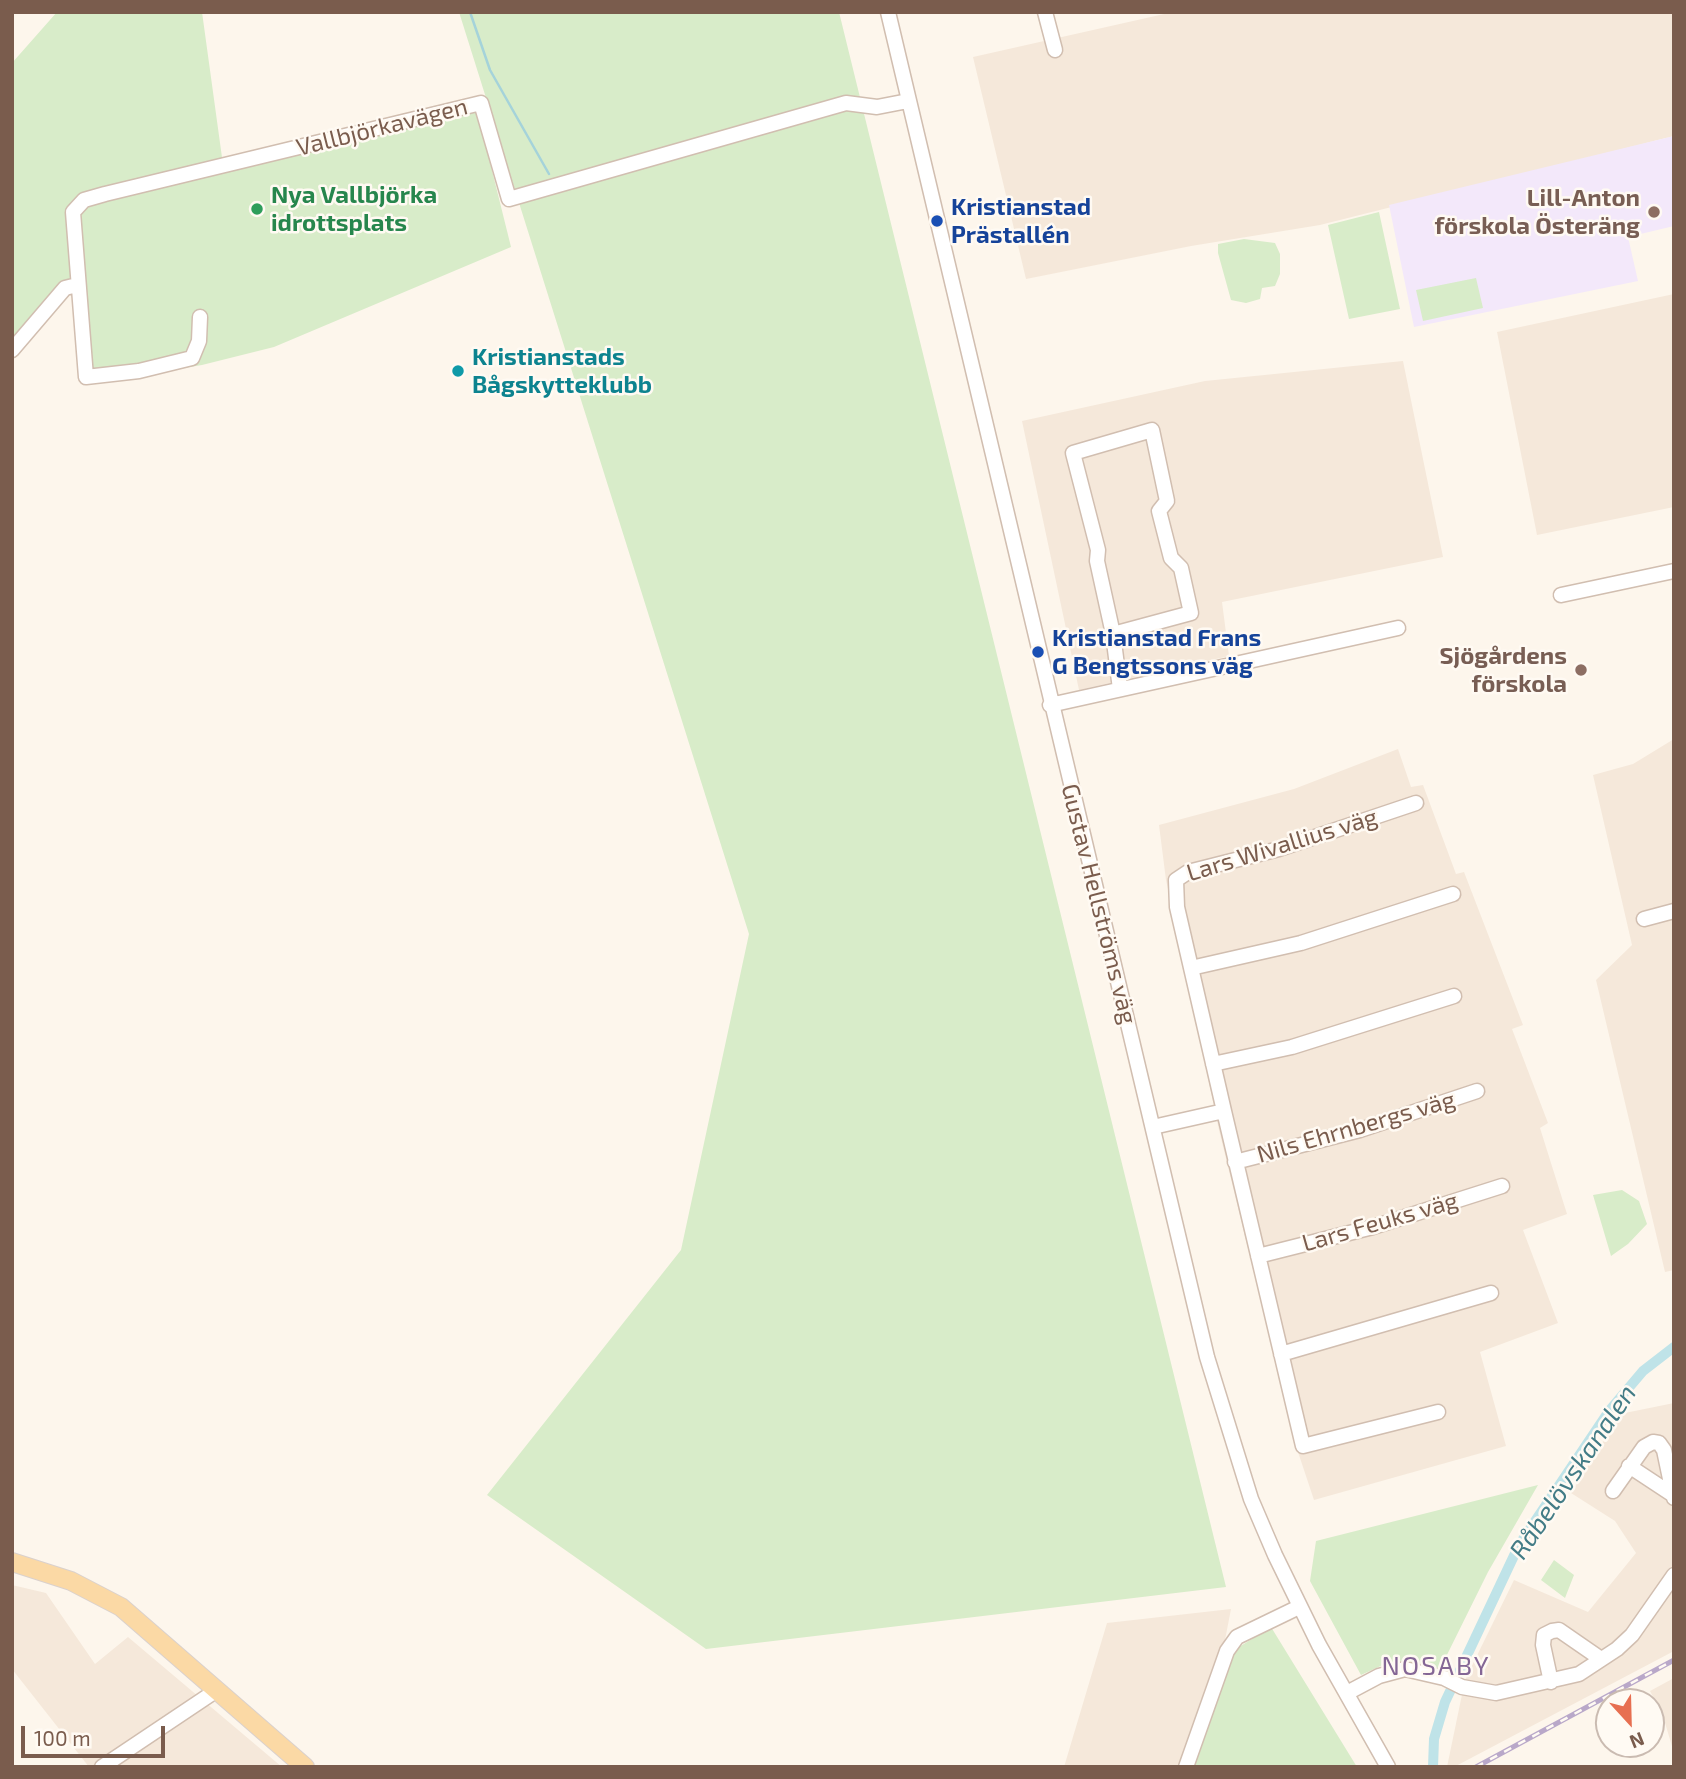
<!DOCTYPE html>
<html>
<head>
<meta charset="utf-8">
<style>
	body { margin:0 }
	#map { position:relative; width:1686px; height:1779px; overflow:hidden; background:#fdf6ec; font-family:"Exo 2",sans-serif }
	canvas { display:block }
	.frame { position:absolute; inset:0; border:14px solid #7a5c4d; pointer-events:none }
	.north { position:absolute; left:1595px; top:1688px; width:70px; height:70px; box-sizing:border-box; background:#fffaf3; border:2px solid #cabbb1; border-radius:50%; rotate:158deg; font-size:19px; font-weight:700; line-height:28px; text-align:center; color:#7a5c4d }
	.north::after { content:''; display:block; margin:auto; width:24px; height:32px; background:#e76f51; clip-path:polygon(50% 0,100% 100%,50% 72%,0 100%) }
	.scale { position:absolute; left:21px; top:1726px; width:144px; height:32px; box-sizing:border-box; border:4px solid #7a5c4d; border-top:0; padding-left:9px; font-size:21px; line-height:24px; white-space:nowrap; color:#7a5c4d; -webkit-text-stroke:5px #fffaf3; paint-order:stroke }
</style>
</head>
<body>
<div id="map">
<canvas width="1686" height="1779"></canvas>
<div class="frame"></div>
<div class="north">N</div>
<div class="scale">100 m</div>
</div>
<script>
const context = document.querySelector('canvas').getContext('2d');
context.lineJoin = 'round';
function paint(path, color) {
  context.fillStyle = color;
  context.fill(path, 'evenodd');
}
function shape(rows) {
  const path = new Path2D();
  for (const r of rows) {
    path.moveTo(r[0], r[1]);
    for (let i = 2; i < r.length; i += 2) path.lineTo(r[i], r[i + 1]);
  }
  return path;
}
function trace(path, color, width, dash) {
  context.strokeStyle = color;
  context.lineWidth = width;
  context.lineCap = dash ? 'butt' : 'round';
  context.setLineDash(dash || []);
  context.stroke(path);
}
function write(font, color, halo, rows, align = 'center') {
  context.font = font + ' "Exo 2",sans-serif';
  context.lineWidth = 5;
  context.setLineDash([]);
  context.textBaseline = 'middle';
  context.strokeStyle = halo;
  context.fillStyle = color;
  for (const [text, x, y, turn = 0] of rows) {
    context.save();
    context.translate(x, y);
    context.rotate((+turn || 0) * Math.PI / 180);
    context.textAlign = isNaN(turn) ? turn : align;
    if (halo) context.strokeText(text, 0, 0);
    context.fillText(text, 0, 0);
    context.restore();
  }
}
paint(shape([
	[1173,12,1674,12,1674,136,1320,225,1191,246,1026,279,973,57],
	[1674,294,1674,507,1537,535,1497,332],
	[1403,361,1443,557,1222,602,1229,656,1079,690,1022,421,1205,381],
	[1674,739,1674,1270,1665,1272,1596,980,1632,945,1593,775,1633,764],
	[1398,749,1411,787,1423,785,1456,874,1464,872,1523,1025,1512,1029,1548,1123,1540,1128,1567,1214,1523,1230,1558,1323,1480,1352,1506,1446,1314,1500,1297,1449,1219,1130,1166,880,1159,825,1294,789],
	[1674,1403,1674,1651,1454,1767,1447,1767,1465,1680,1514,1580,1588,1612,1636,1553,1615,1521,1571,1493,1620,1414],
	[12,1585,46,1593,95,1664,128,1637,282,1767,89,1767,12,1669],
	[1231,1609,1225,1640,1181,1767,1064,1767,1107,1623],
	[1674,1678,1674,1753,1663,1716,1650,1691]
]), '#f5e8da');
paint(shape([
	[1674,136,1674,226,1628,237,1638,281,1414,327,1389,205]
]), '#f3e8fa');
paint(shape([
	[57,12,202,12,224,172,477,110,511,247,274,347,202,365,93,383,83,278,12,343,12,63],
	[459,12,839,12,1226,1587,706,1649,487,1495,681,1250,749,934],
	[1379,212,1400,309,1349,319,1328,225],
	[1244,239,1275,243,1280,254,1280,274,1275,286,1262,288,1260,299,1246,303,1231,300,1218,253,1218,244],
	[1476,278,1483,308,1423,321,1416,290],
	[1622,1190,1639,1201,1647,1224,1628,1244,1611,1256,1593,1195],
	[1538,1485,1488,1572,1438,1673,1414,1664,1385,1664,1361,1675,1310,1581,1316,1541],
	[1554,1560,1574,1575,1565,1598,1541,1580],
	[1271,1627,1357,1767,1192,1767,1231,1652]
]), '#d8ecc9');
trace(shape([
	[470,12,490,70,549,174]
]), '#a5d3da', 2.5);
trace(shape([
	[1433,1767,1434,1739,1445,1702,1519,1545,1609,1411,1643,1371,1674,1347]
]), '#bfe3e8', 10);
const minor = shape([
	[888,12,1207,1357,1251,1499,1275,1555,1319,1645,1388,1767],
	[1045,12,1055,50],
	[200,317,199,341,192,358,139,371,86,377,73,212,84,200,105,194,481,103,509,199,846,103,877,107,908,101],
	[12,350,65,288,77,285],
	[1561,595,1674,571],
	[1113,634,1191,613,1181,568,1171,558,1159,511,1167,501,1152,430,1073,453,1098,550,1097,561,1113,634,1120,689],
	[1050,705,1398,628],
	[1644,919,1674,911],
	[1191,968,1301,943,1453,894],
	[1213,1064,1292,1047,1454,996],
	[1224,1111,1303,1446,1438,1412],
	[1153,1127,1224,1111,1177,907,1176,880,1188,872,1279,849,1416,803],
	[1235,1162,1360,1130,1477,1091],
	[1258,1256,1373,1227,1502,1186],
	[1281,1354,1491,1293],
	[1629,1466,1673,1495],
	[1613,1491,1644,1447,1653,1442,1659,1443,1664,1450,1674,1498],
	[1551,1682,1543,1645,1544,1635,1552,1631,1559,1630,1601,1659],
	[1347,1693,1379,1676,1405,1669,1444,1678,1462,1687,1496,1693,1579,1674,1617,1649,1632,1635,1674,1575],
	[102,1767,217,1690],
	[1186,1767,1227,1651,1237,1637,1299,1607]
]);
const major = shape([
	[12,1562,71,1581,121,1607,305,1767]
]);
trace(minor, '#d1beb0', 17);
trace(major, '#dad1cd', 20);
trace(minor, '#fff', 14);
trace(major, '#fbd9a5', 18);
const rail = shape([
	[1476,1767,1674,1660]
]);
trace(rail, '#b9a8c9', 5);
trace(rail, '#fffaf3', 2.5, [8]);
for (const [x, y, r, color] of [
	[257,209,7,"#2e9e5b"],
	[1654,212,7,"#8d6e63"],
	[937,221,7,"#1a4fb4"],
	[458,371,7,"#0f9aa8"],
	[1038,652,7,"#1a4fb4"],
	[1581,670,7,"#8d6e63"]
]) {
  const dot = new Path2D();
  dot.arc(x, y, r, 0, 2 * Math.PI);
  context.fillStyle = color;
  context.fill(dot);
  trace(dot, '#fffaf3', 2.5);
}
write('24px', '#7a5c4d', '#fffaf3', [
	["Vallbjörkavägen",382,127,-14],
	["Lars Wivallius väg",1282,845,-17],
	["Gustav Hellströms väg",1099,904,76],
	["Nils Ehrnbergs väg",1356,1127,-16],
	["Lars Feuks väg",1380,1222,-16]
]);
write('bold 24px', '#27864d', '#fffaf3', [
	["Nya Vallbjörka",271,195],
	["idrottsplats",271,223]
], 'left');
write('bold 24px', '#785e54', '#fffaf3', [
	["Lill-Anton",1640,198],
	["förskola Österäng",1640,226],
	["Sjögårdens",1567,656],
	["förskola",1567,684]
], 'right');
write('bold 24px', '#164399', '#fffaf3', [
	["Kristianstad",951,207],
	["Prästallén",951,235],
	["Kristianstad Frans",1052,638],
	["G Bengtssons väg",1052,666]
], 'left');
write('bold 24px', '#0d838f', '#fffaf3', [
	["Kristianstads",472,357],
	["Bågskytteklubb",472,385]
], 'left');
write('italic 26px', '#437c86', '#fffaf3', [
	["Råbelövskanalen",1573,1472,-56]
]);
context.letterSpacing = '2px';
write('26px', '#846695', '#fffaf3', [
	["NOSABY",1436,1666]
]);
context.letterSpacing = '0px';
</script>
</body>
</html>
